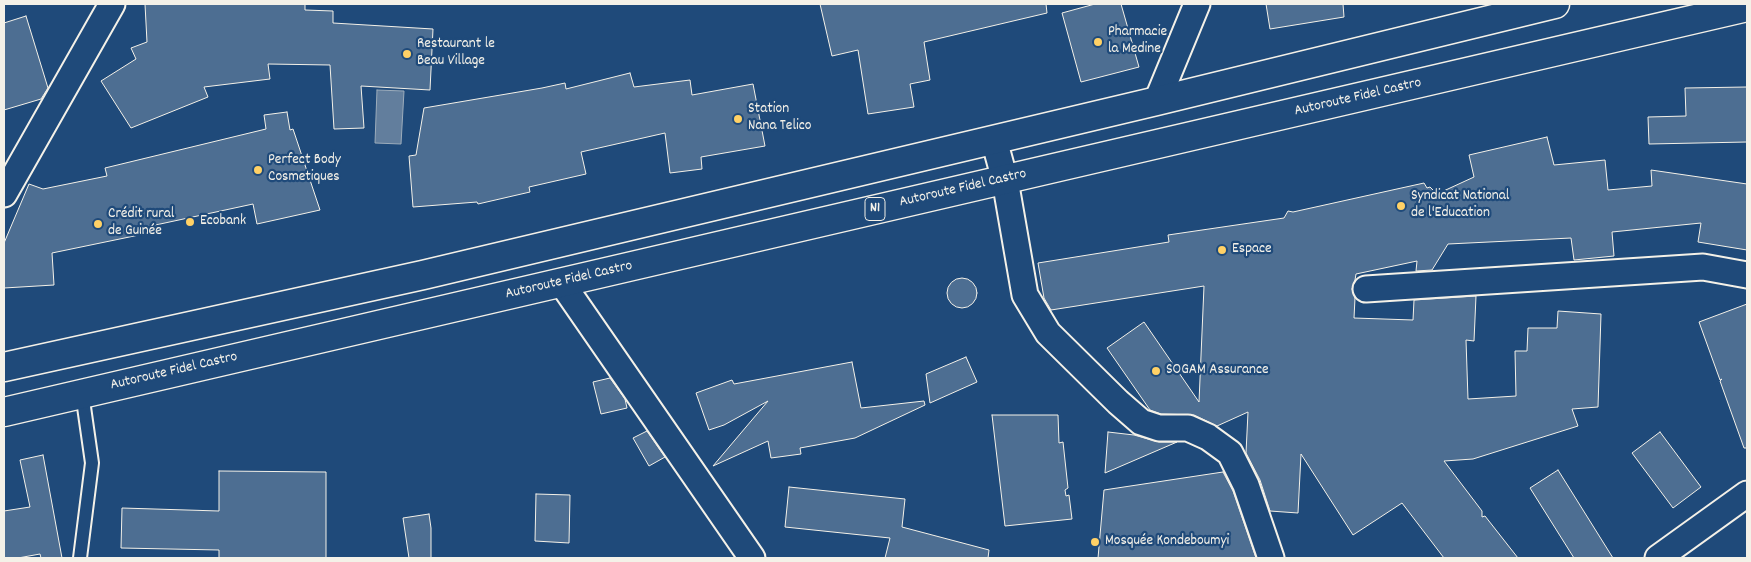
<!DOCTYPE html>
<html>
<head>
<meta charset="utf-8">
<style>
	body { margin:0 }
	#map { position:relative; width:1751px; height:562px; overflow:hidden; background:#1f4a7a; font-family:Dekko,sans-serif }
	canvas { display:block }
	.frame { position:absolute; inset:0; border:5px solid #f4f1e8; pointer-events:none }
</style>
</head>
<body>
<div id="map">
<canvas width="1751" height="562"></canvas>
<div class="frame"></div>
</div>
<script>
const context = document.querySelector('canvas').getContext('2d');
context.lineJoin = 'round';
function paint(path, color) {
  context.fillStyle = color;
  context.fill(path, 'evenodd');
}
function shape(rows) {
  const path = new Path2D();
  for (const r of rows) {
    if (r.length === 3) {
      path.moveTo(r[0] + r[2], r[1]);
      path.arc(r[0], r[1], r[2], 0, 2 * Math.PI);
      continue;
    }
    path.moveTo(r[0], r[1]);
    for (let i = 2; i < r.length; i += 2) path.lineTo(r[i], r[i + 1]);
  }
  return path;
}
function trace(path, color, width, dash) {
  context.strokeStyle = color;
  context.lineWidth = width;
  context.lineCap = dash ? 'butt' : 'round';
  context.setLineDash(dash || []);
  context.stroke(path);
}
function write(font, color, halo, rows, align = 'center') {
  context.font = font + ' Dekko,sans-serif';
  context.lineWidth = 4.5;
  context.setLineDash([]);
  context.textBaseline = 'middle';
  context.strokeStyle = halo;
  context.fillStyle = color;
  for (const [text, x, y, turn = 0] of rows) {
    context.save();
    context.translate(x, y);
    context.rotate((+turn || 0) * Math.PI / 180);
    context.textAlign = isNaN(turn) ? turn : align;
    if (halo) context.strokeText(text, 0, 0);
    context.fillText(text, 0, 0);
    context.restore();
  }
}
const water = shape([
	[377,90,404,91,401,144,375,143,377,90]
]);
paint(water, '#627e9d');
trace(water, '#9cacbb', 1);
const building = shape([
	[145,4,305,4,305,10,333,11,333,23,433,29,430,90,361,86,364,128,334,129,330,65,268,64,270,79,204,87,208,97,131,128,101,81,136,59,131,48,147,42,145,4],
	[820,4,1046,4,1047,13,924,42,930,80,910,84,914,107,868,114,858,50,832,56,820,4],
	[1095,4,1121,4,1139,67,1081,82,1062,13,1095,4],
	[1266,4,1343,4,1344,17,1270,29,1266,4],
	[26,16,48,88,41,99,4,110,4,23,26,16],
	[630,73,634,87,690,80,692,95,753,84,765,146,701,157,702,169,670,173,665,133,581,152,586,174,529,187,530,192,478,204,477,202,413,207,409,156,416,155,424,108,542,88,565,83,566,89,630,73],
	[1747,87,1747,142,1649,144,1648,117,1686,116,1685,88,1747,87],
	[287,112,290,130,293,129,320,210,257,224,253,204,137,229,139,235,52,253,54,285,4,288,4,243,29,184,43,189,107,176,105,168,266,129,264,115,287,112],
	[1547,137,1554,165,1605,160,1608,190,1652,186,1651,170,1747,184,1747,250,1698,242,1701,223,1612,232,1614,256,1574,260,1571,238,1448,244,1432,270,1416,271,1417,261,1356,274,1355,280,1352,289,1355,298,1354,318,1413,320,1414,300,1476,296,1474,341,1466,340,1468,399,1516,396,1515,351,1527,351,1528,328,1557,328,1558,311,1601,314,1598,407,1572,409,1578,426,1473,459,1444,461,1482,511,1482,517,1485,516,1518,558,1444,558,1402,503,1353,535,1301,454,1298,513,1270,511,1260,480,1246,453,1248,412,1217,426,1194,415,1161,414,1150,410,1107,348,1144,322,1199,402,1204,286,1051,310,1044,298,1038,263,1169,242,1168,235,1284,218,1288,211,1293,212,1424,183,1427,188,1430,187,1437,194,1474,177,1469,155,1547,137],
	[962,293,15],
	[1747,304,1747,448,1744,448,1720,381,1722,379,1720,380,1699,322,1747,304],
	[966,357,977,382,930,403,926,374,966,357],
	[852,362,861,408,924,401,925,405,855,438,800,448,801,454,771,458,768,441,713,466,768,401,724,425,709,430,696,393,732,380,734,384,852,362],
	[610,378,625,399,627,408,601,414,593,382,610,378],
	[992,415,1058,415,1059,443,1063,442,1068,488,1065,490,1066,496,1069,495,1072,519,1005,526,992,415],
	[647,431,665,457,649,466,633,438,647,431],
	[1108,432,1134,435,1159,442,1177,442,1105,473,1108,432],
	[1660,432,1701,487,1673,508,1632,453,1660,432],
	[43,455,62,558,41,558,40,554,18,558,4,558,4,511,30,507,20,460,43,455],
	[1558,470,1613,558,1574,558,1530,488,1558,470],
	[219,471,326,472,326,558,219,558,219,550,121,548,122,508,219,511,219,471],
	[1223,472,1233,491,1256,558,1098,558,1104,490,1223,472],
	[789,487,905,499,902,527,989,550,988,558,885,558,890,538,785,527,789,487],
	[536,494,570,495,569,543,535,541,536,494],
	[429,514,431,528,431,558,409,558,403,518,429,514]
]);
paint(building, '#4d6e92');
trace(building, '#f4f1e8', 1);
const service = shape([
	[80,558,92,463,82,393]
]);
const minor = shape([
	[1157,101,1197,4],
	[994,140,1005,180,1025,295,1048,333,1118,402,1141,422,1159,428,1188,428,1208,437,1230,453,1246,485,1271,558],
	[4,194,112,4],
	[561,282,752,558],
	[1366,289,1703,267,1747,275],
	[1658,558,1747,494]
]);
const trunk = shape([
	[4,367,423,275,1157,101,1555,4],
	[4,412,1747,7]
]);
trace(service, '#f4f1e8', 16);
trace(minor, '#f4f1e8', 29);
trace(trunk, '#f4f1e8', 31);
trace(service, '#1f4a7a', 12);
trace(minor, '#1f4a7a', 25);
trace(trunk, '#1f4a7a', 28);
for (const [x, y, r, color] of [
	[1098,42,5,"#ffd166"],
	[407,54,5,"#ffd166"],
	[738,119,5,"#ffd166"],
	[258,170,5,"#ffd166"],
	[1401,206,5,"#ffd166"],
	[190,222,5,"#ffd166"],
	[98,224,5,"#ffd166"],
	[1222,250,5,"#ffd166"],
	[1156,371,5,"#ffd166"],
	[1095,542,5,"#ffd166"]
]) {
  const dot = new Path2D();
  dot.arc(x, y, r, 0, 2 * Math.PI);
  context.fillStyle = color;
  context.fill(dot);
  trace(dot, '#1f4a7a', 2);
}
for (const [x, y, w] of [
	[875,209,20]
]) {
  const box = new Path2D();
  box.roundRect(x - w / 2, y - 11.5, w, 23, 4);
  context.fillStyle = '#1f4a7a';
  context.fill(box);
  trace(box, '#f4f1e8', 1);
}
write('bold 14px', '#f4f1e8', null, [
	["N1",875,209]
]);
write('15px', '#f4f1e8', '#1f4a7a', [
	["Pharmacie",1108,33],
	["la Medine",1108,50],
	["Restaurant le",417,45],
	["Beau Village",417,62],
	["Station",748,110],
	["Nana Telico",748,127],
	["Perfect Body",268,161],
	["Cosmetiques",268,178],
	["Syndicat National",1411,197],
	["de l'Education",1411,214],
	["Crédit rural",108,215],
	["de Guinée",108,232],
	["Ecobank",200,222],
	["Espace",1232,250],
	["SOGAM Assurance",1166,371],
	["Mosquée Kondeboumyi",1105,542]
], 'left');
write('15px', '#f4f1e8', '#1f4a7a', [
	["Autoroute Fidel Castro",1358,98,-13],
	["Autoroute Fidel Castro",963,189,-13],
	["Autoroute Fidel Castro",569,281,-13],
	["Autoroute Fidel Castro",174,372,-13]
]);
</script>
</body>
</html>
